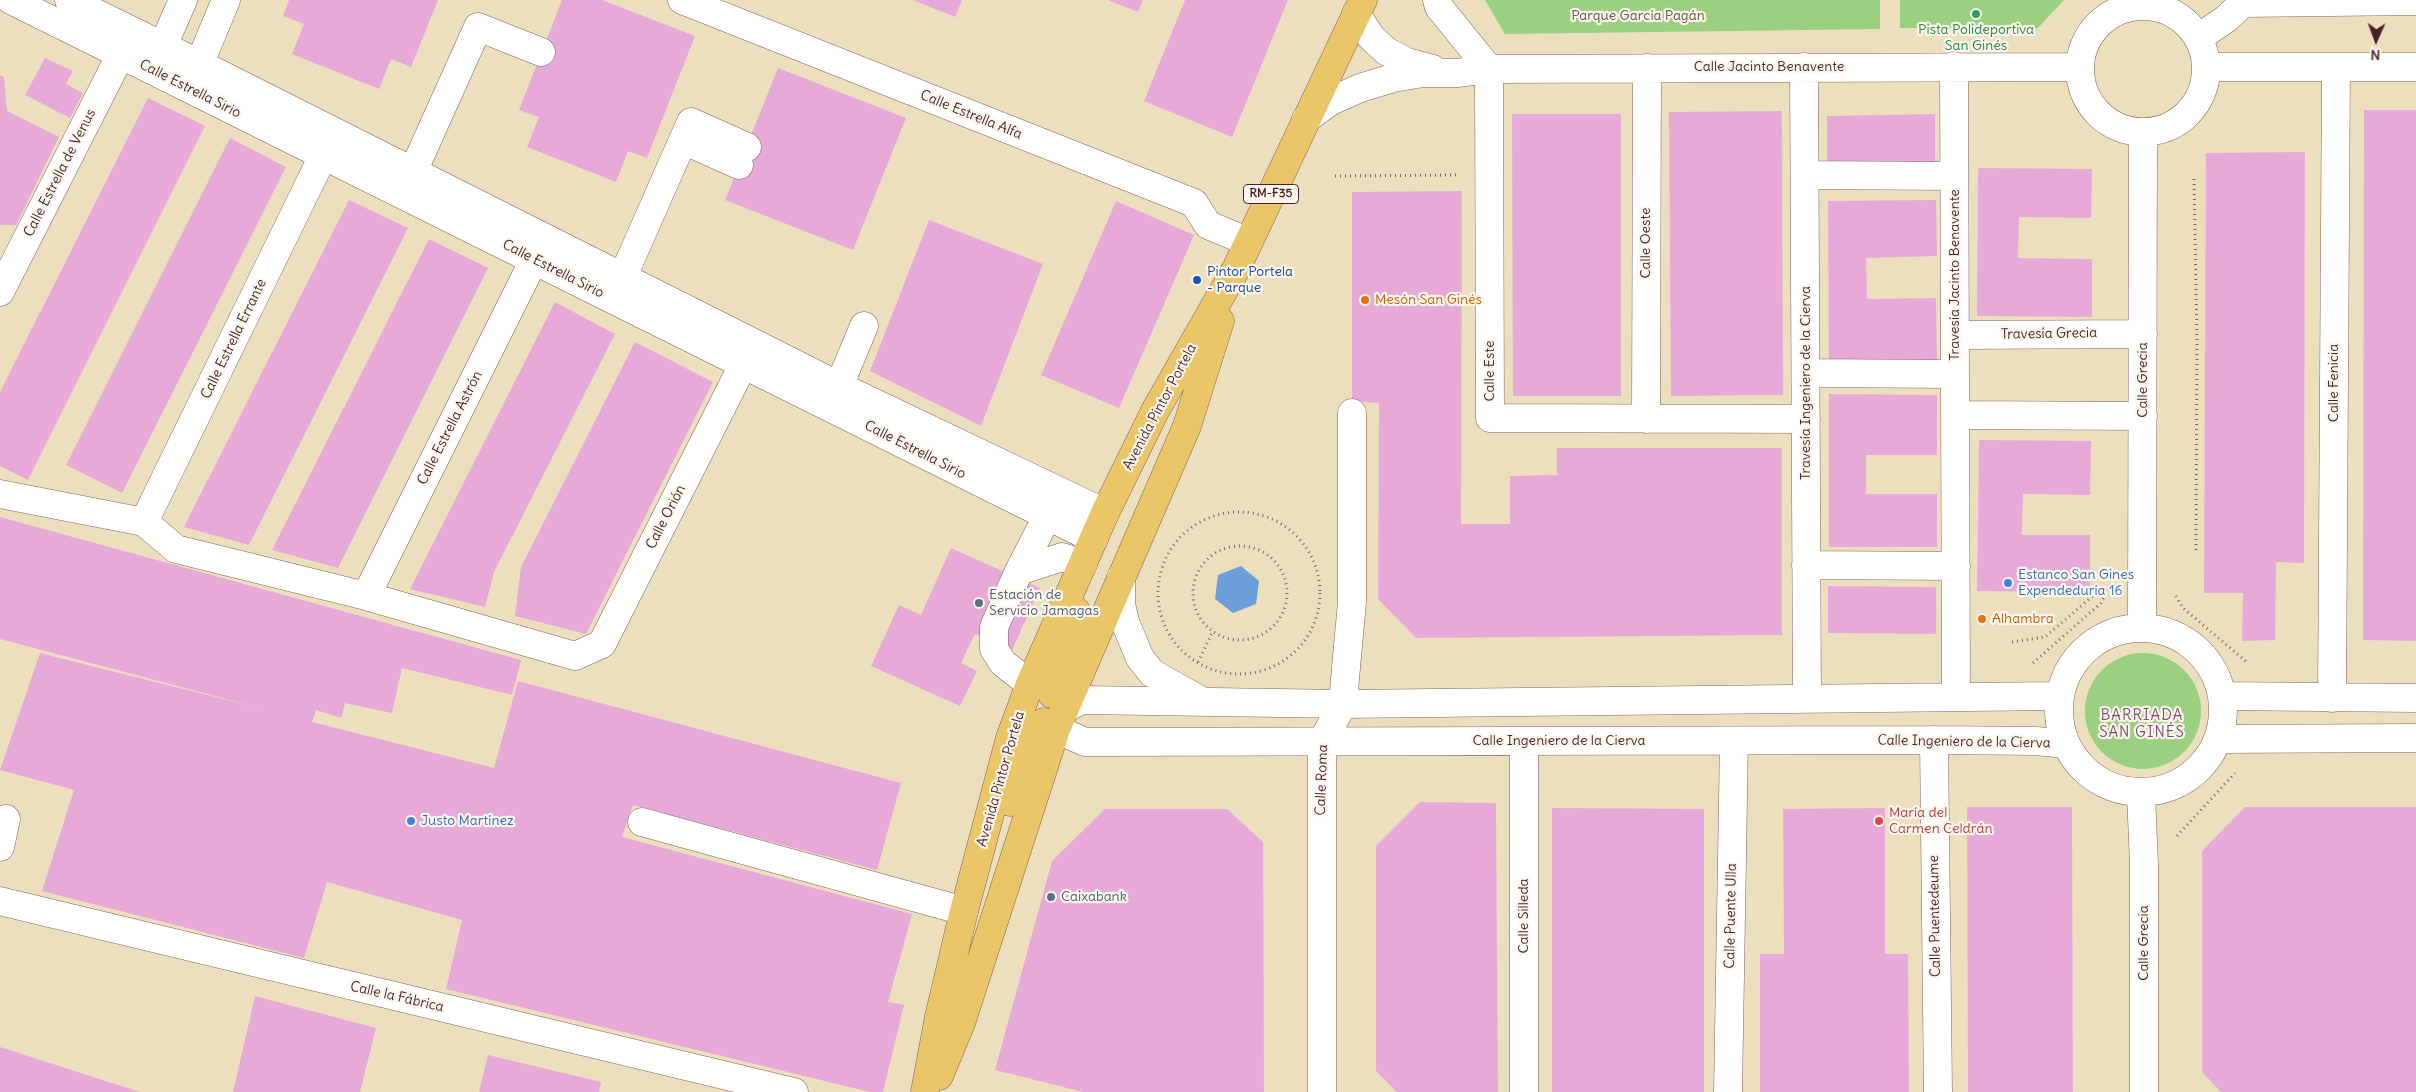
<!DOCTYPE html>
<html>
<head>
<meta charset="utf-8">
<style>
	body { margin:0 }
	#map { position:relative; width:2416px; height:1092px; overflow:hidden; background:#ecdfbd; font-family:Delius,sans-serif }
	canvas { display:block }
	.north { position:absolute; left:2351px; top:15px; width:50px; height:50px; -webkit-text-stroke:4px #fbf7ec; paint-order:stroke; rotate:182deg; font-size:14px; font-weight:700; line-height:20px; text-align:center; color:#4a1f2b }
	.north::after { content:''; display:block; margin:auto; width:18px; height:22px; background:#4a1f2b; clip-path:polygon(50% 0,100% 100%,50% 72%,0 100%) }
</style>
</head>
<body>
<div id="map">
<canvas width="2416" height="1092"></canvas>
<div class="north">N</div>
</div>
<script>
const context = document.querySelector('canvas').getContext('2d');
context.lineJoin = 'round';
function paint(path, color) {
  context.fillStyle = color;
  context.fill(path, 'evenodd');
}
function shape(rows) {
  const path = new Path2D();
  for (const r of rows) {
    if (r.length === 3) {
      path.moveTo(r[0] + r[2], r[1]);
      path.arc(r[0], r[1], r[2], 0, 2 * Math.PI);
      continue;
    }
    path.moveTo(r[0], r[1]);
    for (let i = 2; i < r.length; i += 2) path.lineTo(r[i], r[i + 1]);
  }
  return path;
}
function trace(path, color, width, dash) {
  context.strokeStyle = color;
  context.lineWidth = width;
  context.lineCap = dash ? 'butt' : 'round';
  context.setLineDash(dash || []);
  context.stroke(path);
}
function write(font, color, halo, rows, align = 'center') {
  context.font = font + ' Delius,sans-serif';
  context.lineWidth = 4.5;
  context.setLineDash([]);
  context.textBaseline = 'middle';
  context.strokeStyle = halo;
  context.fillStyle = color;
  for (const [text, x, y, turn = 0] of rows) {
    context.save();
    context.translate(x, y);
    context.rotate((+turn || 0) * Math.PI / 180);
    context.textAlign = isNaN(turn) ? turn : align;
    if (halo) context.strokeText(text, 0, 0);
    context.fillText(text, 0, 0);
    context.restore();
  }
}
paint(shape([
	[1485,0,1880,0,1880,29,1505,34],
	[1900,0,2064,0,2038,28,1900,28],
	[2143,711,58]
]), '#9bd081');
paint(shape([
	[1241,566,1259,581,1256,604,1233,613,1215,599,1218,575]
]), '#6b9fd7');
paint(shape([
	[289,0,438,0,411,67,391,59,379,89,292,54,304,24,283,16],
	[562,0,602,0,695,36,647,158,628,151,616,182,527,147,539,117,519,110],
	[913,0,962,0,955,17],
	[1108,0,1143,0,1138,12],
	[1185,0,1288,0,1232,137,1144,101],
	[45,58,73,71,66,84,83,93,70,118,25,95],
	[778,68,906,118,853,250,725,200],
	[0,75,4,77,7,111,59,137,16,225,0,225],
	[148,98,205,126,28,480,0,466,0,392],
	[2364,110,2416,110,2416,641,2363,640],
	[1782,111,1783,395,1671,396,1669,112],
	[1512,114,1621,114,1621,396,1513,396],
	[1935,114,1935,164,1827,164,1827,116],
	[230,138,286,167,122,493,66,465],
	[2305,152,2304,563,2276,562,2275,640,2242,641,2243,593,2204,593,2206,153],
	[1978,168,2092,169,2091,218,2019,217,2018,258,2092,259,2092,317,1977,316],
	[1462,191,1461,524,1510,524,1510,476,1557,475,1557,448,1782,448,1782,635,1416,638,1378,599,1379,403,1352,401,1352,192],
	[349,200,408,228,249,545,184,527],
	[1936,200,1937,256,1866,258,1867,299,1936,298,1937,361,1829,362,1828,201],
	[1116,201,1194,235,1119,408,1041,375],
	[929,220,1043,264,981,426,870,371],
	[429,239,488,268,338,568,272,550],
	[555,302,615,334,494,572,485,607,410,589],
	[635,342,713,382,586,634,515,616,521,567],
	[1829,394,1937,395,1937,455,1866,455,1866,494,1937,494,1937,547,1829,547],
	[1979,440,2091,441,2090,495,2023,494,2022,535,2090,535,2090,592,1977,591],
	[0,517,521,660,512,695,402,668,392,713,345,703,341,718,316,710,312,722,494,768,518,681,901,783,877,870,633,805,622,837,912,914,888,1002,904,1005,883,1092,870,1092,446,989,462,920,327,882,304,958,42,891,74,790,0,770,40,653,264,709,0,639],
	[951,548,1040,588,1012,650,975,634,961,663,977,671,960,706,871,666,899,605,921,615],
	[1828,586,1936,587,1936,634,1828,633],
	[1420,802,1496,803,1498,1092,1397,1092,1376,1071,1376,846],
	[1967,807,2072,807,2073,1092,1968,1092],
	[2245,807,2416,807,2416,1092,2221,1092,2202,1072,2202,851],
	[1552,808,1704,809,1704,1092,1552,1092],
	[1885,808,1885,954,1908,954,1909,1092,1760,1092,1760,954,1784,954,1783,809],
	[1105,809,1227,809,1263,842,1264,1092,1083,1092,995,1070,1052,861],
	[255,996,376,1028,360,1092,233,1092],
	[0,1047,140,1092,0,1092],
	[488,1055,601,1082,599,1092,479,1092]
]), '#e7aad8');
const minor = shape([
	[11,0,1094,539],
	[69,0,200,64,839,386,1105,513],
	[682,0,1194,203,1208,225,1249,242],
	[1437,0,1439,7,1489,69],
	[2143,69,63],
	[1356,14,1371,37,1386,51,1407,62,1433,69],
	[2198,38,2226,19,2243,3,2416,1],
	[163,46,183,0],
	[1954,66,1956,697],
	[1804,67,1807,698],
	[2207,67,2416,67],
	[1489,69,1490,418,1806,419],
	[193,79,226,0],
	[1306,119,1331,101,1360,88,1393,78,1423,73,1457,73,1489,69,2080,67],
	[683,140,739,165],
	[1805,175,1954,176],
	[406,187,478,27,541,52],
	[0,292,121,54],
	[616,292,691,122,747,147],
	[1955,335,2143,334],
	[1806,373,1955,374],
	[832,403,864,326],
	[1955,415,2143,416],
	[1646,419,1647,68],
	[0,494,144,522,176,549,366,596,575,656,602,644,743,365],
	[144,522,323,156],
	[1806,565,1956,566],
	[1019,571,1047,517],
	[1121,577,1121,604,1125,622,1140,658,1152,673,1198,699],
	[366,596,534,260],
	[2141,710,82],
	[2142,628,2143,132],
	[1030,684,1003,663,994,649,994,627,1019,571,1062,557,1083,564],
	[2222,696,2416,698],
	[2332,698,2336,67],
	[1064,709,1082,700,1343,704,2059,696],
	[1056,729,1085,742,1934,740,2036,741,2066,744],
	[2218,739,2416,738],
	[1934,740,1938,1092],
	[1524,741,1524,1092],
	[2141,793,2144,865,2144,1092],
	[642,822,964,911],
	[0,847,6,819],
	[0,901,794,1092],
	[1322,1092,1322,742,1343,704,1345,679,1352,602,1352,413],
	[1728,1092,1734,741]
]);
const major = shape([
	[1052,694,1060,675,1076,611],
	[1010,802,1038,728,1044,722],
	[939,1076,961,1023,1056,729,1187,426,1220,321],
	[925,1092,939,1017,964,911,1010,738,1030,684,1105,513,1155,411,1236,269,1363,0]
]);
trace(minor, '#83625e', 29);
trace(major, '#83625e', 29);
trace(shape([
	[1335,176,1457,175],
	[2194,179,2197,340,2196,554],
	[1239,593,81],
	[1240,593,47],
	[2176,596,2183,608,2248,663],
	[2012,642,2045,637,2094,595],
	[1198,662,1213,631],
	[2033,663,2101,603,2108,589],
	[2177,836,2235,773]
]), '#83625e', 3, [1, 4]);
trace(minor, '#fff', 28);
trace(major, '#eac669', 28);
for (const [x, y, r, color] of [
	[1976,14,5,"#2e9e5b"],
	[1197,280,5,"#1a4fb4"],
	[1365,300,5,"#e8710a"],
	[2008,583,5,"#3f7fe0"],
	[979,603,5,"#5c6f8a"],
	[1982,619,5,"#e8710a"],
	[411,821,5,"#3f7fe0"],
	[1879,821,5,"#e0444e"],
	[1051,897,5,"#5c6f8a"]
]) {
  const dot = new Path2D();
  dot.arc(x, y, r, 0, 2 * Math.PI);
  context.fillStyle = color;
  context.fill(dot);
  trace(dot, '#fbf7ec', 2);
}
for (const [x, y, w] of [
	[1271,194,55]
]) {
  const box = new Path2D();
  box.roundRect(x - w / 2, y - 9.5, w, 19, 4);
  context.fillStyle = '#fbf7ec';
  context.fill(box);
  trace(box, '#4a1f2b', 1);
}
write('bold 12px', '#4a1f2b', null, [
	["RM-F35",1271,194]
]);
write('14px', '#625445', '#fbf7ec', [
	["Parque García Pagán",1638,16]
]);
write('14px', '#27864d', '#fbf7ec', [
	["Pista Polideportiva",1976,30],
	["San Ginés",1976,46]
]);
write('14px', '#4a1f2b', '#fbf7ec', [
	["Calle Jacinto Benavente",1769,67],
	["Calle Estrella Sirio",190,89,27],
	["Calle Estrella Alfa",971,115,22],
	["Calle Estrella de Venus",60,173,-63],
	["Calle Oeste",1646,243,-90],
	["Calle Estrella Sirio",553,269,27],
	["Travesía Jacinto Benavente",1955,275,-90],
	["Travesía Grecia",2049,334,-1],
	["Calle Estrella Errante",234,339,-64],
	["Calle Este",1490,371,-90],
	["Calle Grecia",2143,380,-90],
	["Travesía Ingeniero de la Cierva",1806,383,-90],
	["Calle Fenicia",2334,383,-90],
	["Avenida Pintor Portela",1160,407,-62],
	["Calle Estrella Astrón",450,428,-63],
	["Calle Estrella Sirio",915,450,27],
	["Calle Orión",666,517,-63],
	["Calle Ingeniero de la Cierva",1559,741],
	["Calle Ingeniero de la Cierva",1964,742,1],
	["Avenida Pintor Portela",1001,779,-74],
	["Calle Roma",1322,780,-88],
	["Calle Silleda",1524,916,-90],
	["Calle Puente Ulla",1731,916,-89],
	["Calle Puentedeume",1935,916,-91],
	["Calle Grecia",2144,943,-90],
	["Calle la Fábrica",397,997,13]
]);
write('14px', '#164399', '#fbf7ec', [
	["Pintor Portela",1207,272],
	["- Parque",1207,288]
], 'left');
write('14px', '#c56008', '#fbf7ec', [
	["Mesón San Ginés",1375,300],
	["Alhambra",1992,619]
], 'left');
write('14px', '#366cbe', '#fbf7ec', [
	["Estanco San Gines",2018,575],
	["Expendeduría 16",2018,591],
	["Justo Martínez",421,821]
], 'left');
write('14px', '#4e5e75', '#fbf7ec', [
	["Estación de",989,595],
	["Servicio Jamagas",989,611],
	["Caixabank",1061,897]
], 'left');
write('14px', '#be3a42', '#fbf7ec', [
	["María del",1889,813],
	["Carmen Celdrán",1889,829]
], 'left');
context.letterSpacing = '1px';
write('15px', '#815068', '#fbf7ec', [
	["BARRIADA",2142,716],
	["SAN GINÉS",2142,733]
]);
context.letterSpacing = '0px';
</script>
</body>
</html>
